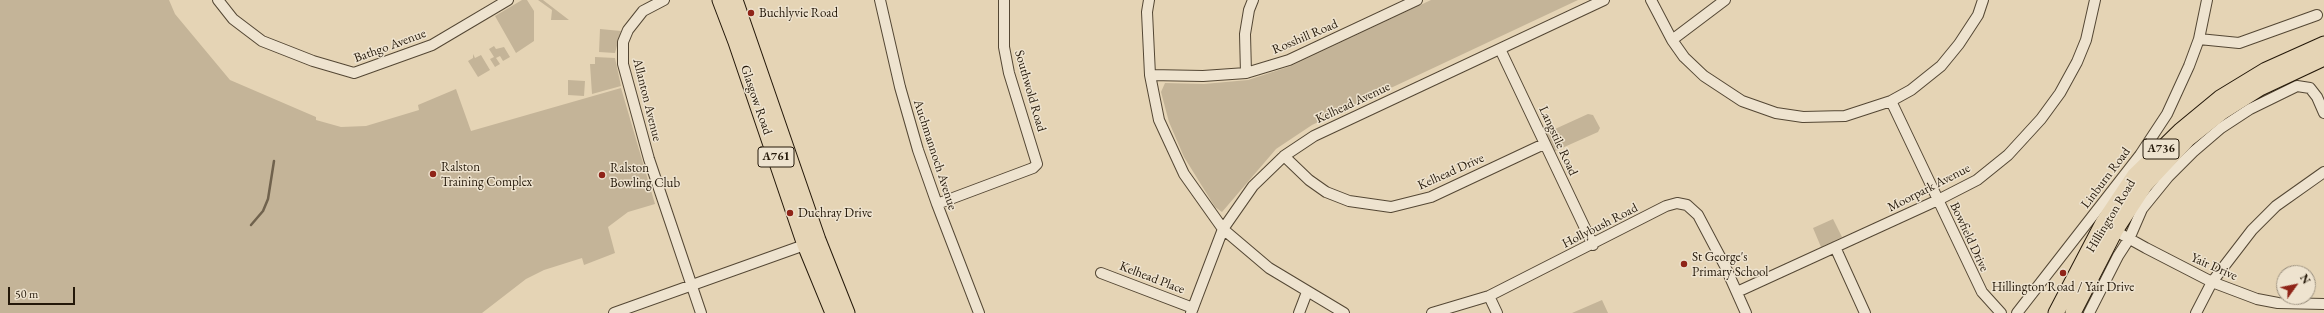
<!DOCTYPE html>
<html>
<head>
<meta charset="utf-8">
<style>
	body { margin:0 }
	#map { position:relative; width:2324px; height:313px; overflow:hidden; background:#e5d4b5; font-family:"EB Garamond",serif }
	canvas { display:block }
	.north { position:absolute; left:2276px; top:265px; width:40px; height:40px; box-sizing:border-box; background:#eee3cf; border:1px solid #9d9280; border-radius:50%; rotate:57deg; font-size:11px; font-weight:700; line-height:16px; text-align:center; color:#241809 }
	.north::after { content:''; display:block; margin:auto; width:14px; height:18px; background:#8f2418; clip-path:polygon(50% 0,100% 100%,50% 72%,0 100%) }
	.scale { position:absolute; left:8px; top:287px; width:67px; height:18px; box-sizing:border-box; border:2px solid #241809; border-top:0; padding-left:5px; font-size:12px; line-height:14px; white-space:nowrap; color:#241809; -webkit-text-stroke:3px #eee3cf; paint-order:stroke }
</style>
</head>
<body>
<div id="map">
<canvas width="2324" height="313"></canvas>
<div class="north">N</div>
<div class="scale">50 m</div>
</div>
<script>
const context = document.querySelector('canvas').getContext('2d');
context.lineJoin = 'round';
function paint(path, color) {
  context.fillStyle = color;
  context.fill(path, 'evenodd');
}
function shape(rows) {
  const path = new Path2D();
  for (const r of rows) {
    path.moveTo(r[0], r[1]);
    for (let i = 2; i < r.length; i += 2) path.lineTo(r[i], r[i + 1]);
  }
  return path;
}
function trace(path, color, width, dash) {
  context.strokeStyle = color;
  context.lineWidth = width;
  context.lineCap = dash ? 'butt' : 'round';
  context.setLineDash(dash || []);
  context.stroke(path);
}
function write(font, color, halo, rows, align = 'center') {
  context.font = font + ' "EB Garamond",serif';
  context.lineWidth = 3;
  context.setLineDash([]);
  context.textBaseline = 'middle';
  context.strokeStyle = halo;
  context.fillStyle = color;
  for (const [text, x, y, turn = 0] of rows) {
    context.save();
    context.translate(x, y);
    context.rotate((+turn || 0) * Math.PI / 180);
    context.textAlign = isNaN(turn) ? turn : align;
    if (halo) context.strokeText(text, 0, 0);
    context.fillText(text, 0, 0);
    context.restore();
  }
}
paint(shape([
	[0,0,169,0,175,14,230,80,316,117,316,120,341,127,366,126,419,110,418,105,456,89,471,131,621,88,655,204,628,212,608,227,615,253,584,265,582,258,544,270,526,279,482,313,0,313],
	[522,0,527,0,534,11,534,41,516,53,495,16],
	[538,0,543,0,569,20,551,20,552,10],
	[1431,0,1578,0,1312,125,1276,149,1222,212,1215,207,1184,157,1169,122,1161,92,1165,83,1204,84,1248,80,1291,66],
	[600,29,621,31,615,53,599,52],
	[494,46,496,49,504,47,510,57,503,61,500,56,496,58,500,64,495,67,490,59,494,57,489,49],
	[473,54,475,58,481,55,490,70,478,77,468,61,473,58],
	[595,57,615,58,621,86,592,94,590,64,595,64],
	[568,80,585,81,584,96,568,95],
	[1588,114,1593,115,1600,128,1598,132,1553,152,1544,134],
	[1833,219,1842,237,1821,247,1813,228],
	[1602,300,1608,313,1572,313]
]), '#c4b498');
trace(shape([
	[251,225,263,211,268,199,274,161]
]), '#70624d', 2.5);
const minor = shape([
	[218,0,233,19,262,41,313,61,354,73,432,45,508,0],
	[664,0,643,11,628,30,623,42,623,64,649,159,701,313],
	[880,0,900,87,918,150,937,204,979,313],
	[1149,0,1147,12,1150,75,1159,120,1184,174,1223,229,1269,268,1344,313],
	[1651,0,1672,40,1684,57,1704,76,1742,101,1776,113,1803,117,1845,116,1891,101,1911,90,1941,66,1959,44,1978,15,1983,0],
	[2199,39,2239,43,2317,15],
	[1672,40,1725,0],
	[1500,49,1593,245],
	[1246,73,1245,34,1249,10,1253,0],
	[1150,75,1203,76,1246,73,1289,60,1417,0],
	[1891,101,1982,292,2001,313],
	[1284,156,1309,180,1326,192,1349,201,1391,207,1431,197,1544,144],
	[937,204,1033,168,1037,164,1009,73,1004,47,1004,0],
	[2110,228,2146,248,2212,282,2257,299,2278,303,2324,304],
	[1835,247,1865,313],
	[1101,273,1193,308],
	[1737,292,1938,200,1977,180,2008,155,2041,119,2060,93,2077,62,2086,40,2095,0],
	[1489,296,1497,313],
	[614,313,810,243],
	[1191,313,1223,229,1253,186,1284,156,1314,136,1604,0],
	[1299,313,1307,292],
	[1432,313,1489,296,1666,206,1677,203,1687,205,1698,215,1725,266,1746,313],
	[2017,313,2140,155,2167,114,2189,66,2199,39,2207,0],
	[2089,313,2118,256,2129,239,2142,209,2168,177,2193,152,2221,128,2250,109,2297,86,2310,88,2317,97,2324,113],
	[2196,313,2212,282,2252,230,2276,206,2324,172]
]);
const primary = shape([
	[720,0,736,42,805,245,833,313],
	[735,0,818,240,847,313],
	[2056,313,2103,223,2135,175,2180,131,2220,98,2266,70,2324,44],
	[2073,313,2115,231,2145,185,2188,139,2222,112,2260,88,2324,58]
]);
trace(minor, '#544734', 12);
trace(primary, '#241809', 17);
trace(minor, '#eee3cf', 10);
trace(primary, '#e5d4b5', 15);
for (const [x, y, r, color] of [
	[751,13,4,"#8f2418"],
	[433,174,4,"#8f2418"],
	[602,175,4,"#8f2418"],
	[790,213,4,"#8f2418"],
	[1684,264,4,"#8f2418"],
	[2063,273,4,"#8f2418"]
]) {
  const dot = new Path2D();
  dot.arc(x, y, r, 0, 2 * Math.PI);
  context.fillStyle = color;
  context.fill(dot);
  trace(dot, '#eee3cf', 1.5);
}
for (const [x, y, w] of [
	[2161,149,36],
	[776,157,36]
]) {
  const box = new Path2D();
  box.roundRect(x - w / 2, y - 10, w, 20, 3);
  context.fillStyle = '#eee3cf';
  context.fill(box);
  trace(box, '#241809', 1);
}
write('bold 12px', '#241809', null, [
	["A736",2161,149],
	["A761",776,157]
]);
write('13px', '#241809', '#eee3cf', [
	["Buchlyvie Road",759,13],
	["Ralston",441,167],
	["Training Complex",441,182],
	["Ralston",610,168],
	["Bowling Club",610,183],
	["Duchray Drive",798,213],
	["St George's",1692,257],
	["Primary School",1692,272],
	["Hillington Road / Yair Drive",2063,287,"center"]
], 'left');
write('13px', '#241809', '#eee3cf', [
	["Rosshill Road",1305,37,-23],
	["Bathgo Avenue",390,46,-20],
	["Southwold Road",1030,91,74],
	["Allanton Avenue",647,100,76],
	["Glasgow Road",756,100,71],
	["Kelhead Avenue",1353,103,-25],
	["Langstile Road",1558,141,65],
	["Auchmannoch Avenue",935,155,72],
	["Kelhead Drive",1451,172,-24],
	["Linburn Road",2106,178,-53],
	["Moorpark Avenue",1929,188,-27],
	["Hillington Road",2111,216,-59],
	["Hollybush Road",1600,226,-27],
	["Bowfield Drive",1969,237,65],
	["Yair Drive",2214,267,24],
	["Kelhead Place",1152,278,21]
]);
</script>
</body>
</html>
